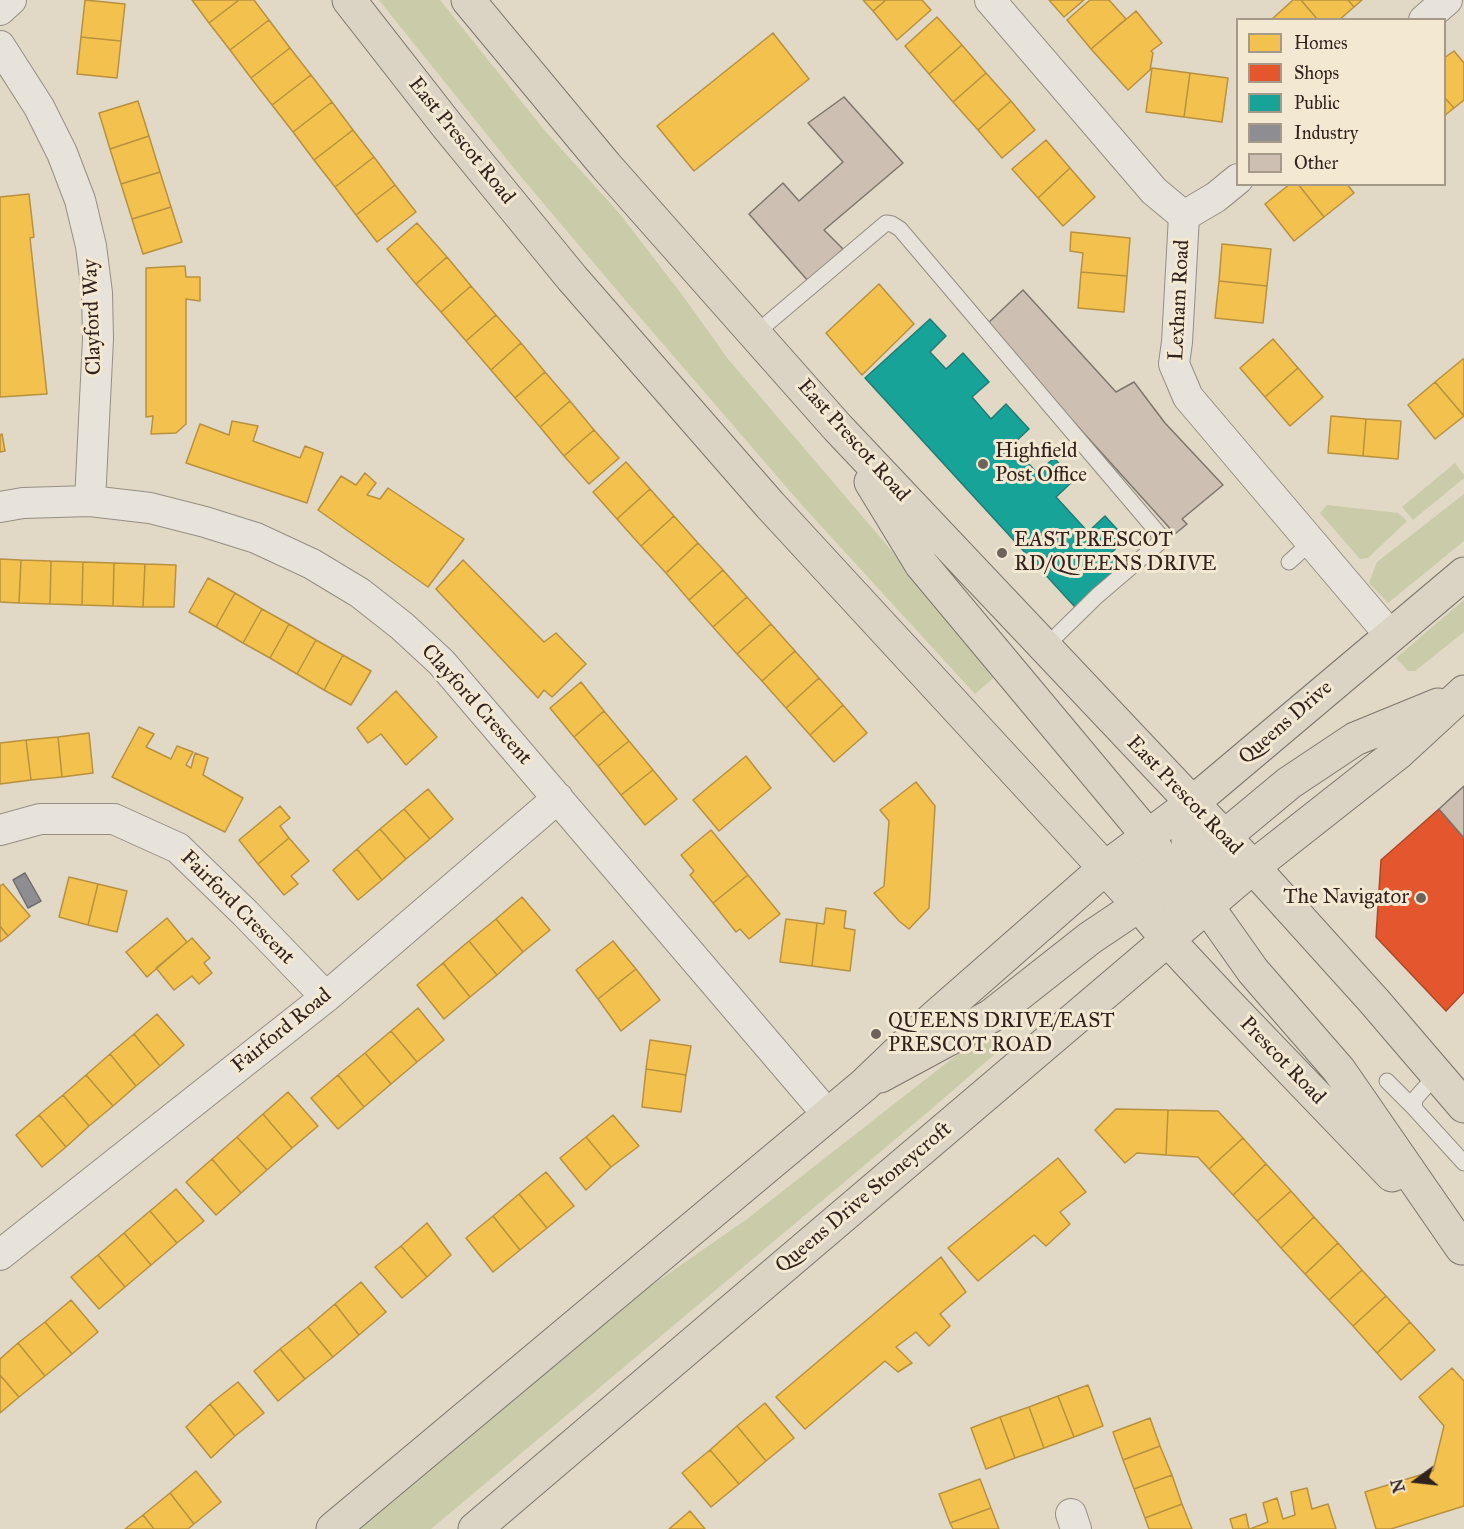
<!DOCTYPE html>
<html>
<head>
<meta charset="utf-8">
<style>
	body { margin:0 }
	#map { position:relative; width:1464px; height:1529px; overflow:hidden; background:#e1d8c6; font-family:"IM FELL Great Primer",serif }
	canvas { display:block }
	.legend { position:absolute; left:1236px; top:18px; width:210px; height:168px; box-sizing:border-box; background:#f3e8d2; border:2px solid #a5998a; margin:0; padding:8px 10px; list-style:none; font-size:18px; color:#31221d }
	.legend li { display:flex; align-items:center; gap:12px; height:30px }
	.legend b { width:30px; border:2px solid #a5998a }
	.north { position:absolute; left:1386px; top:1451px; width:60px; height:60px; -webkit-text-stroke:4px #f3e8d2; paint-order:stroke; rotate:255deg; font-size:16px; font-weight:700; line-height:24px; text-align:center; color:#31221d }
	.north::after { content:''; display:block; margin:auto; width:21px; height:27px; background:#31221d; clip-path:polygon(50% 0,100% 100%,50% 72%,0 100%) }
</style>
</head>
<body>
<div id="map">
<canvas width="1464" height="1529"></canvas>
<ul class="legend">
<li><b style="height:16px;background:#f2c14e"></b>Homes</li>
<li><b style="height:16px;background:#e4572e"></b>Shops</li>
<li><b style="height:16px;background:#17a398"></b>Public</li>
<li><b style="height:16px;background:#8d8d92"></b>Industry</li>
<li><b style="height:16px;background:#cdc0b3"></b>Other</li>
</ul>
<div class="north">N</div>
</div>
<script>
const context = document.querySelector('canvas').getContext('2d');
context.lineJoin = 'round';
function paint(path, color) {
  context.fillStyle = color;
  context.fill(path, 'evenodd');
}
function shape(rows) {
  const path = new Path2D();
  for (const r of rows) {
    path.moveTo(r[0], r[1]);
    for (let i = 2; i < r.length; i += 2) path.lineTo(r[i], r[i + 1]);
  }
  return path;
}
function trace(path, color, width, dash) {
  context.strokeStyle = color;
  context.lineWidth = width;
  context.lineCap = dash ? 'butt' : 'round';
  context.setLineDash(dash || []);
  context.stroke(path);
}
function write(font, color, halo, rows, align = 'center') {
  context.font = font + ' "IM FELL Great Primer",serif';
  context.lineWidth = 6;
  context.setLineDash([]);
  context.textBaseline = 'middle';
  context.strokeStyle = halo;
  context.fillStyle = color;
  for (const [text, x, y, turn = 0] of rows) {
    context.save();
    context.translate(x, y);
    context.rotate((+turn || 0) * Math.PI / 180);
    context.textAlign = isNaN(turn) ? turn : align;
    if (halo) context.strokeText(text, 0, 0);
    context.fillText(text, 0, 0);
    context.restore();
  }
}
paint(shape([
	[379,0,440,0,545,131,619,213,683,296,728,359,949,618,999,673,975,694,801,504,626,301,517,172],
	[1455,463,1464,475,1464,478,1413,520,1402,507],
	[1464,494,1464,541,1388,603,1369,583,1377,562],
	[1327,505,1398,513,1407,521,1368,558,1360,559,1320,513],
	[1464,600,1464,632,1415,671,1408,671,1396,658],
	[990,1029,997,1031,1001,1038,1003,1047,929,1111,431,1529,359,1529,648,1288,747,1219]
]), '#c9cba9');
const homes = shape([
	[85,0,125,4,121,41,81,37,85,0],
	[192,0,239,0,209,23,192,0],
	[239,0,254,0,269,20,230,50,209,23,239,0],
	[863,0,886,0,873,11,863,0],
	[886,0,922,0,931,10,897,40,873,11,886,0],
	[1049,0,1084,0,1064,17,1049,0],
	[1090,0,1109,0,1126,19,1091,49,1067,20,1090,0],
	[1293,0,1301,0,1318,20,1271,20,1293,0],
	[1301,0,1348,0,1354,7,1339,20,1318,20,1301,0],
	[1348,0,1362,0,1354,7,1348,0],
	[1136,11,1162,43,1151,51,1153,53,1150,70,1128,90,1091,49,1136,11],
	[937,17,962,45,929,74,905,46,937,17],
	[269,20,290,48,251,78,230,50,269,20],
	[773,33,809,79,694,171,657,126,773,33],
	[81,37,121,41,117,78,77,74,81,37],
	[962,45,986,73,953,102,929,74,962,45],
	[290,48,311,75,272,105,251,78,290,48],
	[1454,51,1464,63,1464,100,1454,108,1444,97,1444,58,1454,51],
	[1152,68,1190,73,1184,117,1146,112,1152,68],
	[986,73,1011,101,978,130,953,102,986,73],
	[1190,73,1228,78,1222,122,1184,117,1190,73],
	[311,75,332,102,293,132,272,105,311,75],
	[1444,97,1454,108,1444,116,1444,97],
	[138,101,149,136,110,149,99,113,138,101],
	[1011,101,1035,130,1002,158,978,130,1011,101],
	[332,102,353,130,314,160,293,132,332,102],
	[353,130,374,157,335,187,314,160,353,130],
	[149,136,160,172,121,184,110,149,149,136],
	[1046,140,1070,168,1038,198,1012,169,1046,140],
	[374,157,395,185,356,215,335,187,374,157],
	[1070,168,1095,197,1063,226,1038,198,1070,168],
	[160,172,171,207,132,219,121,184,160,172],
	[1290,184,1298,184,1324,217,1294,241,1265,204,1290,184],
	[1298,184,1347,184,1354,193,1324,217,1298,184],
	[395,185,416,212,377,242,356,215,395,185],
	[29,194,34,237,30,238,47,394,0,397,0,197,29,194],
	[171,207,182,242,143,254,132,219,171,207],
	[417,223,447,257,416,284,387,249,417,223],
	[1071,232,1130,238,1127,276,1081,272,1083,253,1070,251,1071,232],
	[1222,244,1271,249,1267,286,1219,281,1222,244],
	[447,257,471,286,441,312,416,284,447,257],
	[185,266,186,277,200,277,200,301,186,299,186,424,176,433,151,434,153,416,146,417,146,268,185,266],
	[1081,272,1127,276,1124,312,1078,308,1081,272],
	[1219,281,1267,286,1263,323,1215,318,1219,281],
	[879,284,914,324,862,375,826,333,879,284],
	[471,286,496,315,466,341,441,312,471,286],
	[496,315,521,343,491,370,466,341,496,315],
	[1273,339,1298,368,1265,397,1240,368,1273,339],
	[521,343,545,372,515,398,491,370,521,343],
	[1463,359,1464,360,1464,416,1435,382,1463,359],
	[1298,368,1323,397,1290,426,1265,397,1298,368],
	[545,372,570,401,540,427,515,398,545,372],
	[1435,382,1464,416,1435,439,1408,405,1435,382],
	[570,401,594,430,564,456,540,427,570,401],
	[1331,416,1366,419,1363,456,1328,453,1331,416],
	[1366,419,1401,421,1398,459,1363,456,1366,419],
	[232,421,258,426,253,441,300,458,305,446,323,453,307,503,186,463,200,424,229,435,232,421],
	[594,430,619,458,589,484,564,456,594,430],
	[2,434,5,451,0,452,0,435,2,434],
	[626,462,650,489,617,519,593,492,626,462],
	[365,473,376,483,367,495,380,499,388,488,464,539,428,587,318,510,341,476,356,485,365,473],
	[650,489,674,516,641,546,617,519,650,489],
	[674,516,698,543,666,573,641,546,674,516],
	[698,543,723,570,689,600,666,573,698,543],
	[0,559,21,560,19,603,0,602,0,559],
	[21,560,51,561,50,604,19,603,21,560],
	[463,560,544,642,556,633,586,664,552,697,544,690,538,698,436,589,463,560],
	[51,561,83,562,82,605,50,604,51,561],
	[83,562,114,563,113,606,82,605,83,562],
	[114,563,145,564,143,607,113,606,114,563],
	[145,564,176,565,174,607,143,607,145,564],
	[723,570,747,597,713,627,689,600,723,570],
	[208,578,235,593,216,627,189,612,208,578],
	[235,593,262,609,243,643,216,627,235,593],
	[747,597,771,624,737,654,713,627,747,597],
	[262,609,289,624,270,658,243,643,262,609],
	[289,624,316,640,297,674,270,658,289,624],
	[771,624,795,651,762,681,737,654,771,624],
	[316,640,343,655,324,690,297,674,316,640],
	[795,651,819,678,786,708,762,681,795,651],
	[343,655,371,671,351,705,324,690,343,655],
	[819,678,843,705,810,735,786,708,819,678],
	[581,682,604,711,574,737,550,708,581,682],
	[396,691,437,737,406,765,381,734,368,743,357,728,396,691],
	[843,705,867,733,834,762,810,735,843,705],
	[604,711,629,741,598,766,574,737,604,711],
	[139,727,154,734,146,747,171,759,177,746,193,752,186,765,191,768,195,753,208,758,203,775,243,798,225,832,112,777,139,727],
	[89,733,93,773,62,777,58,737,89,733],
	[58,737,62,777,31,780,26,740,58,737],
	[26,740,31,780,0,784,0,743,26,740],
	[629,741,653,770,621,795,598,766,629,741],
	[746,756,771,788,719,831,693,800,746,756],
	[653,770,677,799,645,825,621,795,653,770],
	[916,782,935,806,929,908,909,929,899,921,874,893,884,886,889,821,880,810,916,782],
	[428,789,453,819,430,839,404,809,428,789],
	[280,806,290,818,280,826,289,838,258,864,239,840,280,806],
	[404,809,430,839,406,859,380,829,404,809],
	[380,829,406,859,382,880,357,849,380,829],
	[711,830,748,875,713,903,690,875,694,871,681,855,711,830],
	[289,838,309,861,291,876,298,884,284,895,258,864,289,838],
	[357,849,382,880,358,900,333,870,357,849],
	[748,875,780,914,749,939,740,929,736,932,713,903,748,875],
	[69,877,98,884,88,925,59,917,69,877],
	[3,884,30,916,8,936,0,926,0,886,3,884],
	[98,884,127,891,117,932,88,925,98,884],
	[522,897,550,930,523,952,496,919,522,897],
	[826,908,846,911,844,928,855,930,850,971,812,966,817,923,824,924,826,908],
	[167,918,187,942,147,977,126,952,167,918],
	[496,919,523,952,497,975,469,941,496,919],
	[786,919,817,923,812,966,780,962,786,919],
	[0,926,8,936,0,942,0,926],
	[192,938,210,958,204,963,212,973,199,984,192,976,174,990,156,968,192,938],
	[469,941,497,975,470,997,443,963,469,941],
	[613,941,636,969,598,999,576,970,613,941],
	[443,963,470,997,444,1019,417,985,443,963],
	[636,969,660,1000,621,1031,598,999,636,969],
	[418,1008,444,1040,417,1062,391,1031,418,1008],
	[157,1014,184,1045,160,1066,134,1034,157,1014],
	[391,1031,417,1062,391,1084,365,1053,391,1031],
	[134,1034,160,1066,136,1086,110,1054,134,1034],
	[650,1040,691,1046,686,1075,646,1069,650,1040],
	[365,1053,391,1084,364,1107,338,1075,365,1053],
	[110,1054,136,1086,113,1106,86,1075,110,1054],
	[646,1069,686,1075,681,1112,642,1107,646,1069],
	[86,1075,113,1106,89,1126,63,1095,86,1075],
	[338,1075,364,1107,338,1129,311,1098,338,1075],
	[288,1092,318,1126,292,1148,263,1114,288,1092],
	[63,1095,89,1126,66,1147,39,1115,63,1095],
	[1116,1109,1168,1110,1166,1155,1137,1153,1125,1163,1095,1130,1116,1109],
	[1168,1110,1218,1111,1243,1138,1209,1169,1198,1157,1166,1155,1168,1110],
	[263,1114,292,1148,267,1170,237,1137,263,1114],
	[39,1115,66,1147,42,1167,16,1135,39,1115],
	[613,1115,639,1146,611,1167,586,1137,613,1115],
	[237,1137,267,1170,241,1193,212,1159,237,1137],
	[586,1137,611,1167,586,1190,560,1158,586,1137],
	[1243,1138,1266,1164,1233,1195,1209,1169,1243,1138],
	[1058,1158,1086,1192,1060,1212,1070,1224,1046,1246,1034,1235,978,1281,948,1248,1058,1158],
	[212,1159,241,1193,216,1215,186,1182,212,1159],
	[1266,1164,1291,1191,1257,1221,1233,1195,1266,1164],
	[546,1172,574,1206,547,1228,519,1194,546,1172],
	[176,1189,204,1221,177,1243,150,1211,176,1189],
	[1291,1191,1314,1217,1281,1248,1257,1221,1291,1191],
	[519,1194,547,1228,520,1250,493,1216,519,1194],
	[150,1211,177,1243,151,1265,124,1233,150,1211],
	[493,1216,520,1250,493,1272,466,1238,493,1216],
	[1314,1217,1338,1243,1305,1274,1281,1248,1314,1217],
	[427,1223,451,1255,427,1277,401,1246,427,1223],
	[124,1233,151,1265,125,1287,98,1255,124,1233],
	[1338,1243,1362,1270,1329,1300,1305,1274,1338,1243],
	[401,1246,427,1277,402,1298,375,1267,401,1246],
	[98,1255,125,1287,99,1309,71,1277,98,1255],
	[941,1257,966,1292,940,1314,950,1326,929,1346,916,1332,896,1347,912,1363,898,1372,885,1361,805,1429,776,1397,941,1257],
	[1362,1270,1386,1296,1353,1326,1329,1300,1362,1270],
	[361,1282,386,1312,359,1335,335,1304,361,1282],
	[1386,1296,1410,1322,1377,1353,1353,1326,1386,1296],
	[71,1300,98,1332,72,1354,45,1322,71,1300],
	[335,1304,359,1335,333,1357,308,1327,335,1304],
	[45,1322,72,1354,45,1376,18,1343,45,1322],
	[1410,1322,1435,1350,1401,1380,1377,1353,1410,1322],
	[308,1327,333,1357,305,1379,280,1349,308,1327],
	[18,1343,45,1376,19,1397,0,1375,0,1359,18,1343],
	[280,1349,305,1379,278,1401,254,1371,280,1349],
	[1452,1368,1464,1381,1464,1506,1391,1529,1376,1529,1365,1492,1433,1471,1444,1426,1419,1397,1452,1368],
	[0,1375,19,1397,0,1413,0,1375],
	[238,1382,264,1413,235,1436,210,1404,238,1382],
	[1088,1385,1103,1426,1074,1437,1058,1396,1088,1385],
	[1058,1396,1074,1437,1044,1448,1029,1407,1058,1396],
	[765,1403,794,1438,766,1461,737,1426,765,1403],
	[210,1404,235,1436,211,1458,186,1427,210,1404],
	[1029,1407,1044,1448,1015,1458,1000,1417,1029,1407],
	[1000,1417,1015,1458,986,1469,971,1428,1000,1417],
	[1150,1418,1160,1446,1123,1460,1113,1432,1150,1418],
	[737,1426,766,1461,739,1484,710,1450,737,1426],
	[1160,1446,1172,1475,1134,1489,1123,1460,1160,1446],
	[710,1450,739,1484,711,1507,682,1473,710,1450],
	[196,1471,221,1502,194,1524,170,1493,196,1471],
	[1172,1475,1182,1504,1145,1518,1134,1489,1172,1475],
	[980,1479,991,1508,950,1523,939,1494,980,1479],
	[1307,1488,1312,1509,1328,1504,1336,1529,1250,1529,1268,1522,1263,1503,1277,1498,1283,1519,1295,1515,1291,1492,1307,1488],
	[170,1493,194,1524,188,1529,154,1529,143,1515,170,1493],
	[1182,1504,1192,1529,1149,1529,1145,1518,1182,1504],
	[991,1508,999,1529,953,1529,950,1523,991,1508],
	[690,1511,705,1529,669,1529,690,1511],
	[1246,1514,1249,1529,1233,1529,1230,1519,1246,1514],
	[143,1515,154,1529,125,1529,143,1515]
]);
paint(homes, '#f2c14e');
trace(homes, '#b8913f', 1.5);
const shops = shape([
	[1439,809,1464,838,1464,992,1446,1011,1376,937,1381,860,1439,809]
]);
paint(shops, '#e4572e');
trace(shops, '#ae4729', 1.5);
const public = shape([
	[930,319,946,336,930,352,946,369,963,353,989,382,972,397,991,419,1006,404,1029,429,1012,445,1037,473,1054,458,1074,480,1056,497,1088,532,1105,516,1126,539,1111,553,1121,565,1075,607,865,378,930,319]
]);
paint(public, '#17a398');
trace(public, '#1f7c73', 1.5);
const industry = shape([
	[25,873,41,901,28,908,13,880,25,873]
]);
paint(industry, '#8d8d92');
trace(industry, '#716d6f', 1.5);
const building = shape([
	[844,97,903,163,824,230,843,249,809,282,749,214,783,183,799,201,843,162,808,123,844,97],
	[1023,290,1116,392,1134,382,1165,423,1223,485,1182,519,1187,524,1175,534,986,325,1023,290],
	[1464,786,1464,838,1439,809,1464,786]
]);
paint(building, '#cdc0b3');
trace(building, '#7c766d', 1.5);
const lane = shape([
	[756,333,886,223,892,224,900,229,1159,534,1159,543,1097,596,1045,647],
	[1289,562,1310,543],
	[1441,1080,1432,1080,1422,1091,1415,1099,1414,1108,1464,1163],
	[1387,1081,1414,1108]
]);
const street = shape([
	[990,0,1154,191,1184,216,1177,342,1174,364,1188,397,1390,635],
	[0,10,11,0],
	[1424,20,1447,0],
	[0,46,39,107,62,153,80,200,91,246,97,293,98,339,90,501],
	[1184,216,1216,197,1238,179],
	[0,507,23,503,90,501,150,508,205,522,256,538,312,564,360,593,402,626,441,662,828,1115],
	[0,830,40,819,114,819,178,848,245,913,326,997],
	[0,1255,326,997,558,798],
	[1071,1514,1076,1529]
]);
const primary = shape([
	[1191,804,1188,840,1189,860,1207,906,1253,971,1339,1070,1462,1248],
	[1168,940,1222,998,1392,1175],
	[880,1076,991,1016,1090,938,1160,891,1193,873,1211,867,1228,864,1240,864,1253,867,1374,1001,1464,1106]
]);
const highway = shape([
	[349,0,449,128,572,278,770,505,1139,905,1168,940],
	[468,0,606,166,838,428,1253,867],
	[871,482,921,564,1149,837,1175,883,1181,900,1179,918,1168,940],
	[1104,869,1139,878,1158,875,1169,871,1224,837,1289,783,1355,739,1438,705],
	[333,1529,864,1085,934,1018,1104,869,1191,804,1464,574],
	[475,1529,1253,867,1399,752,1464,692]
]);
trace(lane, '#958e83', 17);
trace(street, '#958e83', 32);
trace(primary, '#7c766d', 35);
trace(highway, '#7c766d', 35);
trace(lane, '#e7e2da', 15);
trace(street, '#e7e2da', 30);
trace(primary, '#dbd3c4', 33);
trace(highway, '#dbd3c4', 33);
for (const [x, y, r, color] of [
	[983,464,6,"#6f6258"],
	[1002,553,6,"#6f6258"],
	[1421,898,6,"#6f6258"],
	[876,1034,6,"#6f6258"]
]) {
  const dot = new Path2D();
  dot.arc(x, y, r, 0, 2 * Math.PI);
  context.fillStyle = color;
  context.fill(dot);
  trace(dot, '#f3e8d2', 2);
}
write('21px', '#31221d', '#f3e8d2', [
	["East Prescot Road",461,141,51],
	["Lexham Road",1180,300,-87],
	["Clayford Way",93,317,-92],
	["East Prescot Road",853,441,48],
	["Clayford Crescent",476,705,48],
	["Queens Drive",1286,723,-41],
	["East Prescot Road",1184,796,46],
	["Fairford Crescent",237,908,45],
	["Fairford Road",282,1031,-39],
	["Prescot Road",1282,1061,46],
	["Queens Drive Stoneycroft",864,1198,-40]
]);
write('21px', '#31221d', '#f3e8d2', [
	["Highfield",995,452],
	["Post Office",995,476],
	["EAST PRESCOT",1014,541],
	["RD/QUEENS DRIVE",1014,565],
	["The Navigator",1409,898,"right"],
	["QUEENS DRIVE/EAST",888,1022],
	["PRESCOT ROAD",888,1046]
], 'left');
</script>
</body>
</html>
